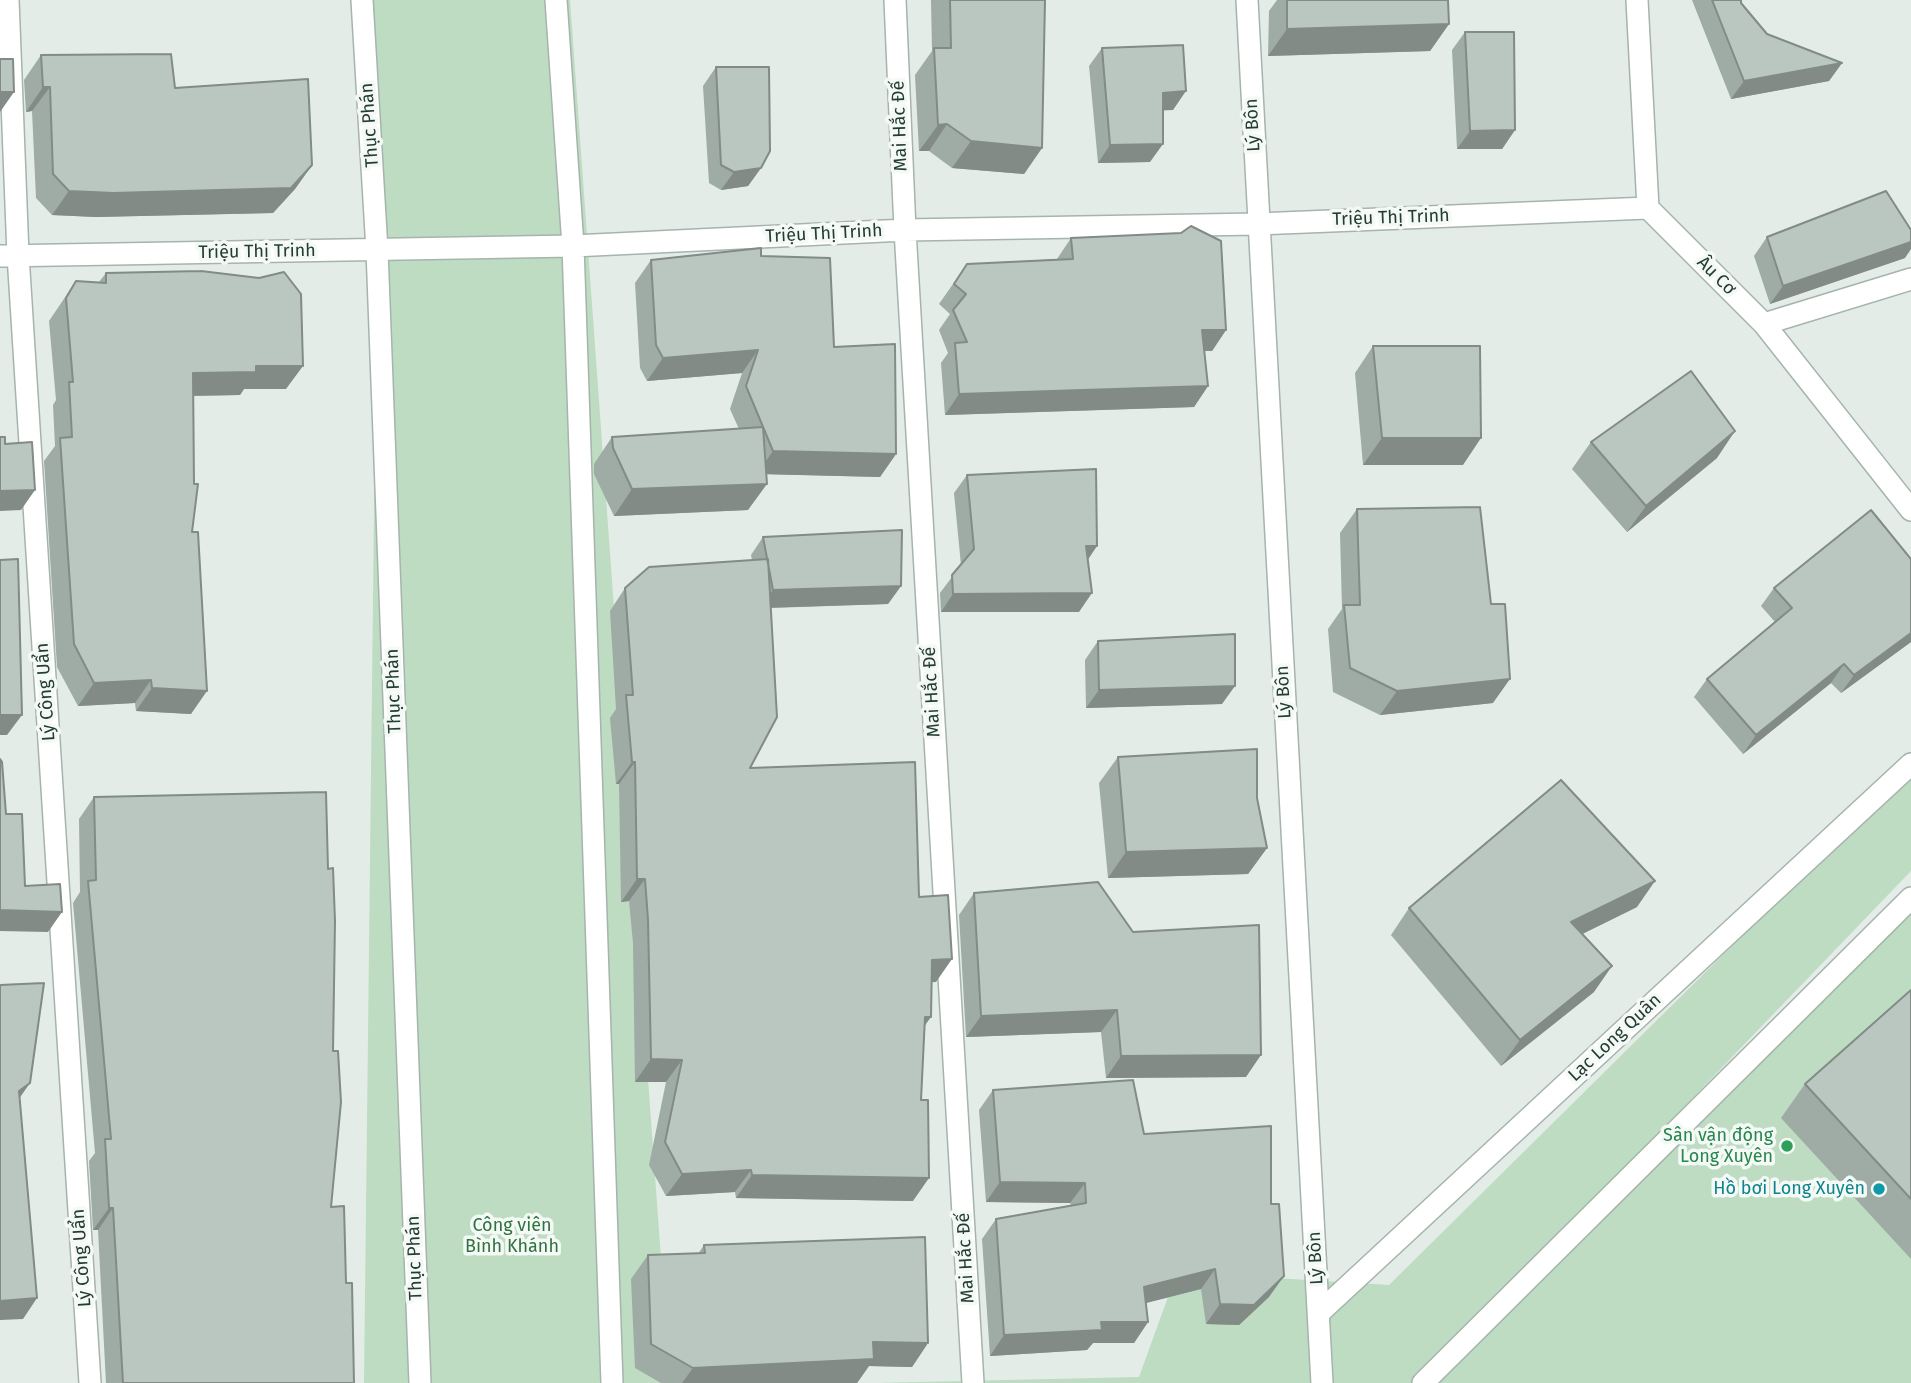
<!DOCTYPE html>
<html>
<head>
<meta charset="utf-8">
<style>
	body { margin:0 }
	canvas { display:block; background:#e3ece7 }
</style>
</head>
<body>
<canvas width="1911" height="1383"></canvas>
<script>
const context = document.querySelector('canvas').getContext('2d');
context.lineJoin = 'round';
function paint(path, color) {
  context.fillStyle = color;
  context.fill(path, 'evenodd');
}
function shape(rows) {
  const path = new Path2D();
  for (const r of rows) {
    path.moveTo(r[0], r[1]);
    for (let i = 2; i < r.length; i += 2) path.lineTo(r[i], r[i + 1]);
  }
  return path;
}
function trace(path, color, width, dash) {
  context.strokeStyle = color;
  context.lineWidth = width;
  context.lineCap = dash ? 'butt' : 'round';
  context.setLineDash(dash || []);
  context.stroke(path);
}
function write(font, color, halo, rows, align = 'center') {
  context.font = font + ' "Fira Sans",sans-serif';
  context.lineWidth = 7;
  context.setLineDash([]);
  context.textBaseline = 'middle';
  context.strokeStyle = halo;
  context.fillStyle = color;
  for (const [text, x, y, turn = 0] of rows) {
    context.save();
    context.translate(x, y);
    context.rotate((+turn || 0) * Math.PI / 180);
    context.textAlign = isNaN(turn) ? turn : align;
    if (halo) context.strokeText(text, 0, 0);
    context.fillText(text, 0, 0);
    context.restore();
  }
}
paint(shape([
	[362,0,570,0,670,1383,364,1383,377,250],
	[1911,769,1911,871,1478,1321,1911,909,1911,1383,875,1383,1139,1377,1177,1272,1389,1285]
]), '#bddcc1');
const minor = shape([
	[8,0,18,255,90,1383],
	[362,0,377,250,420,1383],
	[556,0,573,246,612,1383],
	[895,0,905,230,973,1383],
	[1247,0,1322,1383],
	[1637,0,1648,208,1764,324,1911,510],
	[0,256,573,246,905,230,1257,224,1648,208],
	[1764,324,1911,279],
	[1320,1312,1911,764],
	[1423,1383,1911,898]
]);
trace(minor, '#a6b4ad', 24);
trace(minor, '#fff', 21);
paint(shape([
	[931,0,1045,0,1042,148,1024,174,952,168,929,151,919,151,915,75,932,51],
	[1277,0,1448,0,1449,24,1430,51,1268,56,1269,11],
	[1692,0,1741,0,1741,3,1767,34,1842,63,1829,81,1731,99],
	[1465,32,1515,130,1502,149,1457,149,1452,50],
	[1102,48,1173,110,1163,110,1150,162,1098,163,1089,66],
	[41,55,175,88,312,165,295,189,273,213,96,217,52,215,36,198,32,111,26,112,24,80],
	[716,67,761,168,748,186,721,190,709,183,703,86],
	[1767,237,1905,258,1770,304,1754,256],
	[1071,238,1226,330,1212,351,1204,351,1208,386,1194,407,945,415,941,363,948,353,939,330,950,314,939,304,967,264,1057,259],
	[761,256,834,347,896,454,880,477,766,474,748,510,614,516,594,474,594,464,612,437,739,429,730,409,742,373,647,381,640,368,635,283,651,260],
	[106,273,286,389,244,389,240,395,193,396,191,714,136,711,135,703,78,706,57,667,44,461,55,446,53,405,56,400,49,321,76,281,99,282],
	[1373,346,1463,465,1363,465,1355,373],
	[1591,442,1717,458,1627,532,1572,469],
	[967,475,1088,560,1079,612,941,612,940,593,961,565,954,493],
	[1357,509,1493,703,1380,715,1333,692,1328,629,1342,609,1340,533],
	[763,537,901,586,888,604,771,608,750,768,919,897,936,982,932,982,925,1026,913,1201,736,1198,735,1192,666,1196,649,1165,666,1082,635,1082,633,943,629,901,621,902,619,784,616,784,610,718,616,709,610,611,625,588,752,560,751,555],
	[1774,588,1911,642,1841,693,1831,683,1743,754,1694,697,1707,679,1775,622,1761,606],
	[1098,641,1222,704,1086,708,1085,660],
	[1118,757,1267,848,1248,874,1108,878,1099,783],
	[94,797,333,1051,331,1207,346,1283,354,1383,106,1383,98,1230,93,1230,89,1161,95,1153,73,903,80,892,79,819],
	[974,893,1133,932,1246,1077,1106,1078,1101,1032,966,1037,959,915],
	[1637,907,1582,934,1594,992,1501,1066,1391,935,1409,908],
	[1911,990,1911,1259,1781,1118,1805,1084],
	[993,1090,1144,1134,1269,1297,1239,1325,1206,1324,1201,1289,1146,1303,1148,1322,1134,1343,1093,1343,1087,1350,990,1356,982,1239,996,1219,1071,1205,1070,1203,986,1202,979,1110],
	[704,1245,928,1343,912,1367,869,1366,857,1383,661,1383,635,1368,631,1279,648,1255,698,1254]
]), '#9faba5');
paint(shape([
	[1449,24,1430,51,1268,56,1287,29],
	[1842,63,1829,81,1731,99,1744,81],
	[43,87,50,87,32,111,26,112],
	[1186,91,1173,110,1150,111,1163,93],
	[0,92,14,92,0,112],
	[947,124,929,151,919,151,938,125],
	[1515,130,1502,149,1457,149,1470,131],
	[971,141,1042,148,1024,174,952,168],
	[1163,144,1150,162,1098,163,1110,145],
	[312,165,295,189,273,213,96,217,52,215,69,191],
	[761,168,748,186,721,190,734,172],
	[1911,242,1911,249,1905,258,1770,304,1783,286],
	[1202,330,1226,330,1212,351,1188,350],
	[758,350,742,373,647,381,663,358],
	[256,366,303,366,286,389,244,389,240,395,177,396,193,373],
	[1208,386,1194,407,945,415,959,394],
	[1735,431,1717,458,1627,532,1646,506],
	[1382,438,1481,438,1463,465,1363,465],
	[773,451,896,454,880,477,757,474],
	[767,484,748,510,614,516,632,489],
	[35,490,21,510,0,511,0,491],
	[1086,546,1097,546,1085,564],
	[901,586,888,604,760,608,773,590],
	[1092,593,1079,612,941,612,953,594],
	[1911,633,1911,642,1841,693,1854,675],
	[1844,664,1831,683,1743,754,1756,735],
	[1510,679,1493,703,1380,715,1397,691],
	[151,680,135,703,78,706,94,683],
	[1235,686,1222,704,1086,708,1099,690],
	[152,688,207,691,191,714,136,711],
	[0,715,22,715,7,735,0,735],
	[632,762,635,762,619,784,616,784],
	[1267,848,1248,874,1108,878,1126,852],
	[637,879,645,879,629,901,621,902],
	[1655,881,1637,907,1552,949,1571,922],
	[0,910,62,912,48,932,0,931],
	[952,959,936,982,916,983,932,960],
	[1612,966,1594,992,1501,1066,1520,1040],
	[1117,1010,1101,1032,966,1037,981,1016],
	[925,1017,931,1017,915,1039],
	[1261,1055,1246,1077,1106,1078,1121,1056],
	[651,1059,682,1060,666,1082,635,1082],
	[30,1083,16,1103,19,1091],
	[751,1170,735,1192,666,1196,682,1174],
	[752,1175,929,1178,913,1201,736,1198],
	[1000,1182,1085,1183,1070,1203,986,1202],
	[109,1208,113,1208,98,1230,93,1230],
	[1215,1269,1201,1289,1130,1307,1144,1287],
	[1284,1276,1269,1297,1239,1325,1206,1324,1220,1304],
	[37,1298,23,1319,0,1320,0,1301],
	[1101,1322,1148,1322,1134,1343,1093,1343,1087,1350,990,1356,1004,1335],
	[873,1342,928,1343,912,1367,869,1366,857,1383,682,1383,693,1368]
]), '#828b86');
const building = shape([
	[950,0,1045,0,1042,148,971,141,947,124,938,125,934,48,951,48,950,0],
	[1287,0,1448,0,1449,24,1287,29,1287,0],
	[1712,0,1741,0,1741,3,1767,34,1842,63,1744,81,1712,0],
	[1465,32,1514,32,1515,130,1470,131,1465,32],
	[1183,45,1186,91,1163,93,1163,144,1110,145,1102,48,1183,45],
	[171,54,175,88,308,79,312,165,291,188,113,193,69,191,53,174,50,87,43,87,41,55,171,54],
	[0,59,13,59,14,92,0,92,0,59],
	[716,67,769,67,770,151,761,168,734,172,721,165,716,67],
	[1886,191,1911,230,1911,242,1783,286,1767,237,1886,191],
	[1191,226,1221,241,1226,330,1202,330,1208,386,959,394,955,343,967,342,953,310,966,294,954,284,967,264,1073,259,1071,238,1181,233,1191,226],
	[761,248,761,256,830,258,834,347,895,344,896,454,773,451,746,386,758,350,663,358,656,345,651,260,761,248],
	[201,271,259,278,284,272,301,294,303,366,256,366,256,372,193,373,194,484,198,484,192,532,198,532,207,691,152,688,151,680,94,683,74,644,60,438,72,437,69,382,73,382,66,298,76,281,106,283,106,273,201,271],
	[1373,346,1480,346,1481,438,1382,438,1373,346],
	[1691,371,1735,431,1646,506,1591,442,1691,371],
	[763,427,767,484,632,489,613,448,612,437,763,427],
	[0,437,5,437,5,444,32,442,35,490,0,491,0,437],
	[1096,469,1097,546,1086,546,1092,593,953,594,952,575,974,549,967,475,1096,469],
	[1480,507,1491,604,1505,604,1510,679,1397,691,1350,668,1344,605,1360,605,1357,509,1480,507],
	[1871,510,1911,559,1911,633,1854,675,1844,664,1756,735,1707,679,1792,608,1774,588,1871,510],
	[902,530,901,586,773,590,763,537,902,530],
	[18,559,22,715,0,715,0,560,18,559],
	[768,559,777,717,750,768,915,762,919,897,948,895,952,959,932,960,931,1017,925,1017,921,1100,928,1100,929,1178,752,1175,751,1170,682,1174,665,1142,682,1060,651,1059,648,920,645,879,637,879,635,762,632,762,626,695,633,695,625,588,649,567,768,559],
	[1235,634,1235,686,1099,690,1098,641,1235,634],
	[1257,749,1257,798,1267,848,1126,852,1118,757,1257,749],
	[0,759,2,762,6,814,22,814,25,886,60,884,62,912,0,910,0,759],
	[1561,780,1655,881,1571,922,1612,966,1520,1040,1409,908,1561,780],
	[326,792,328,869,333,868,335,921,333,1051,338,1051,341,1102,331,1207,344,1206,346,1283,352,1283,354,1383,123,1383,113,1208,109,1208,105,1139,111,1139,88,881,96,880,94,797,326,792],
	[1098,882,1133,932,1259,925,1261,1055,1121,1056,1117,1010,981,1016,974,893,1098,882],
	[44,983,30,1083,19,1091,37,1298,0,1301,0,985,44,983],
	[1911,990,1911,1199,1805,1084,1911,990],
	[1133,1080,1144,1134,1271,1126,1271,1204,1279,1204,1284,1276,1254,1305,1220,1304,1215,1269,1144,1287,1148,1322,1101,1322,1102,1330,1004,1335,996,1219,1086,1203,1085,1183,1000,1182,993,1090,1133,1080],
	[925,1237,928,1343,873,1342,874,1359,693,1368,651,1344,648,1255,705,1253,704,1245,925,1237]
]);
paint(building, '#b9c7c0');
trace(building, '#828b86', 2);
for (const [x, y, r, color] of [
	[1787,1146,7,"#2e9e5b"],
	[1879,1189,7,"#0f9aa8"]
]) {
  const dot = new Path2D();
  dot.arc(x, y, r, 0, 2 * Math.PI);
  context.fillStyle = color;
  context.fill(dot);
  trace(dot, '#f4f9f6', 2.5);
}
write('18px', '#243d33', '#f4f9f6', [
	["Thục Phán",370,125,-94],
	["Lý Bôn",1253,125,-93],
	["Mai Hắc Đế",900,126,-92],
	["Triệu Thị Trinh",1391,218,-2],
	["Triệu Thị Trinh",824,234,-3],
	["Triệu Thị Trinh",257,252,-1],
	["Âu Cơ",1716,276,45],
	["Thục Phán",394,691,-92],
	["Lý Công Uẩn",46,692,-94],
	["Mai Hắc Đế",932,692,-93],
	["Lý Bôn",1284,692,-93],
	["Lạc Long Quân",1615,1038,-43],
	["Lý Công Uẩn",82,1258,-94],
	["Thục Phán",415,1258,-92],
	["Mai Hắc Đế",966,1258,-93],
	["Lý Bôn",1316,1258,-93]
]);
write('18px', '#27864d', '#f4f9f6', [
	["Sân vận động",1773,1136],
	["Long Xuyên",1773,1157]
], 'right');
write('18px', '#0d838f', '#f4f9f6', [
	["Hồ bơi Long Xuyên",1865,1189]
], 'right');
write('18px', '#307240', '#f4f9f6', [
	["Công viên",512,1226],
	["Bình Khánh",512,1247]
]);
</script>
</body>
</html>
